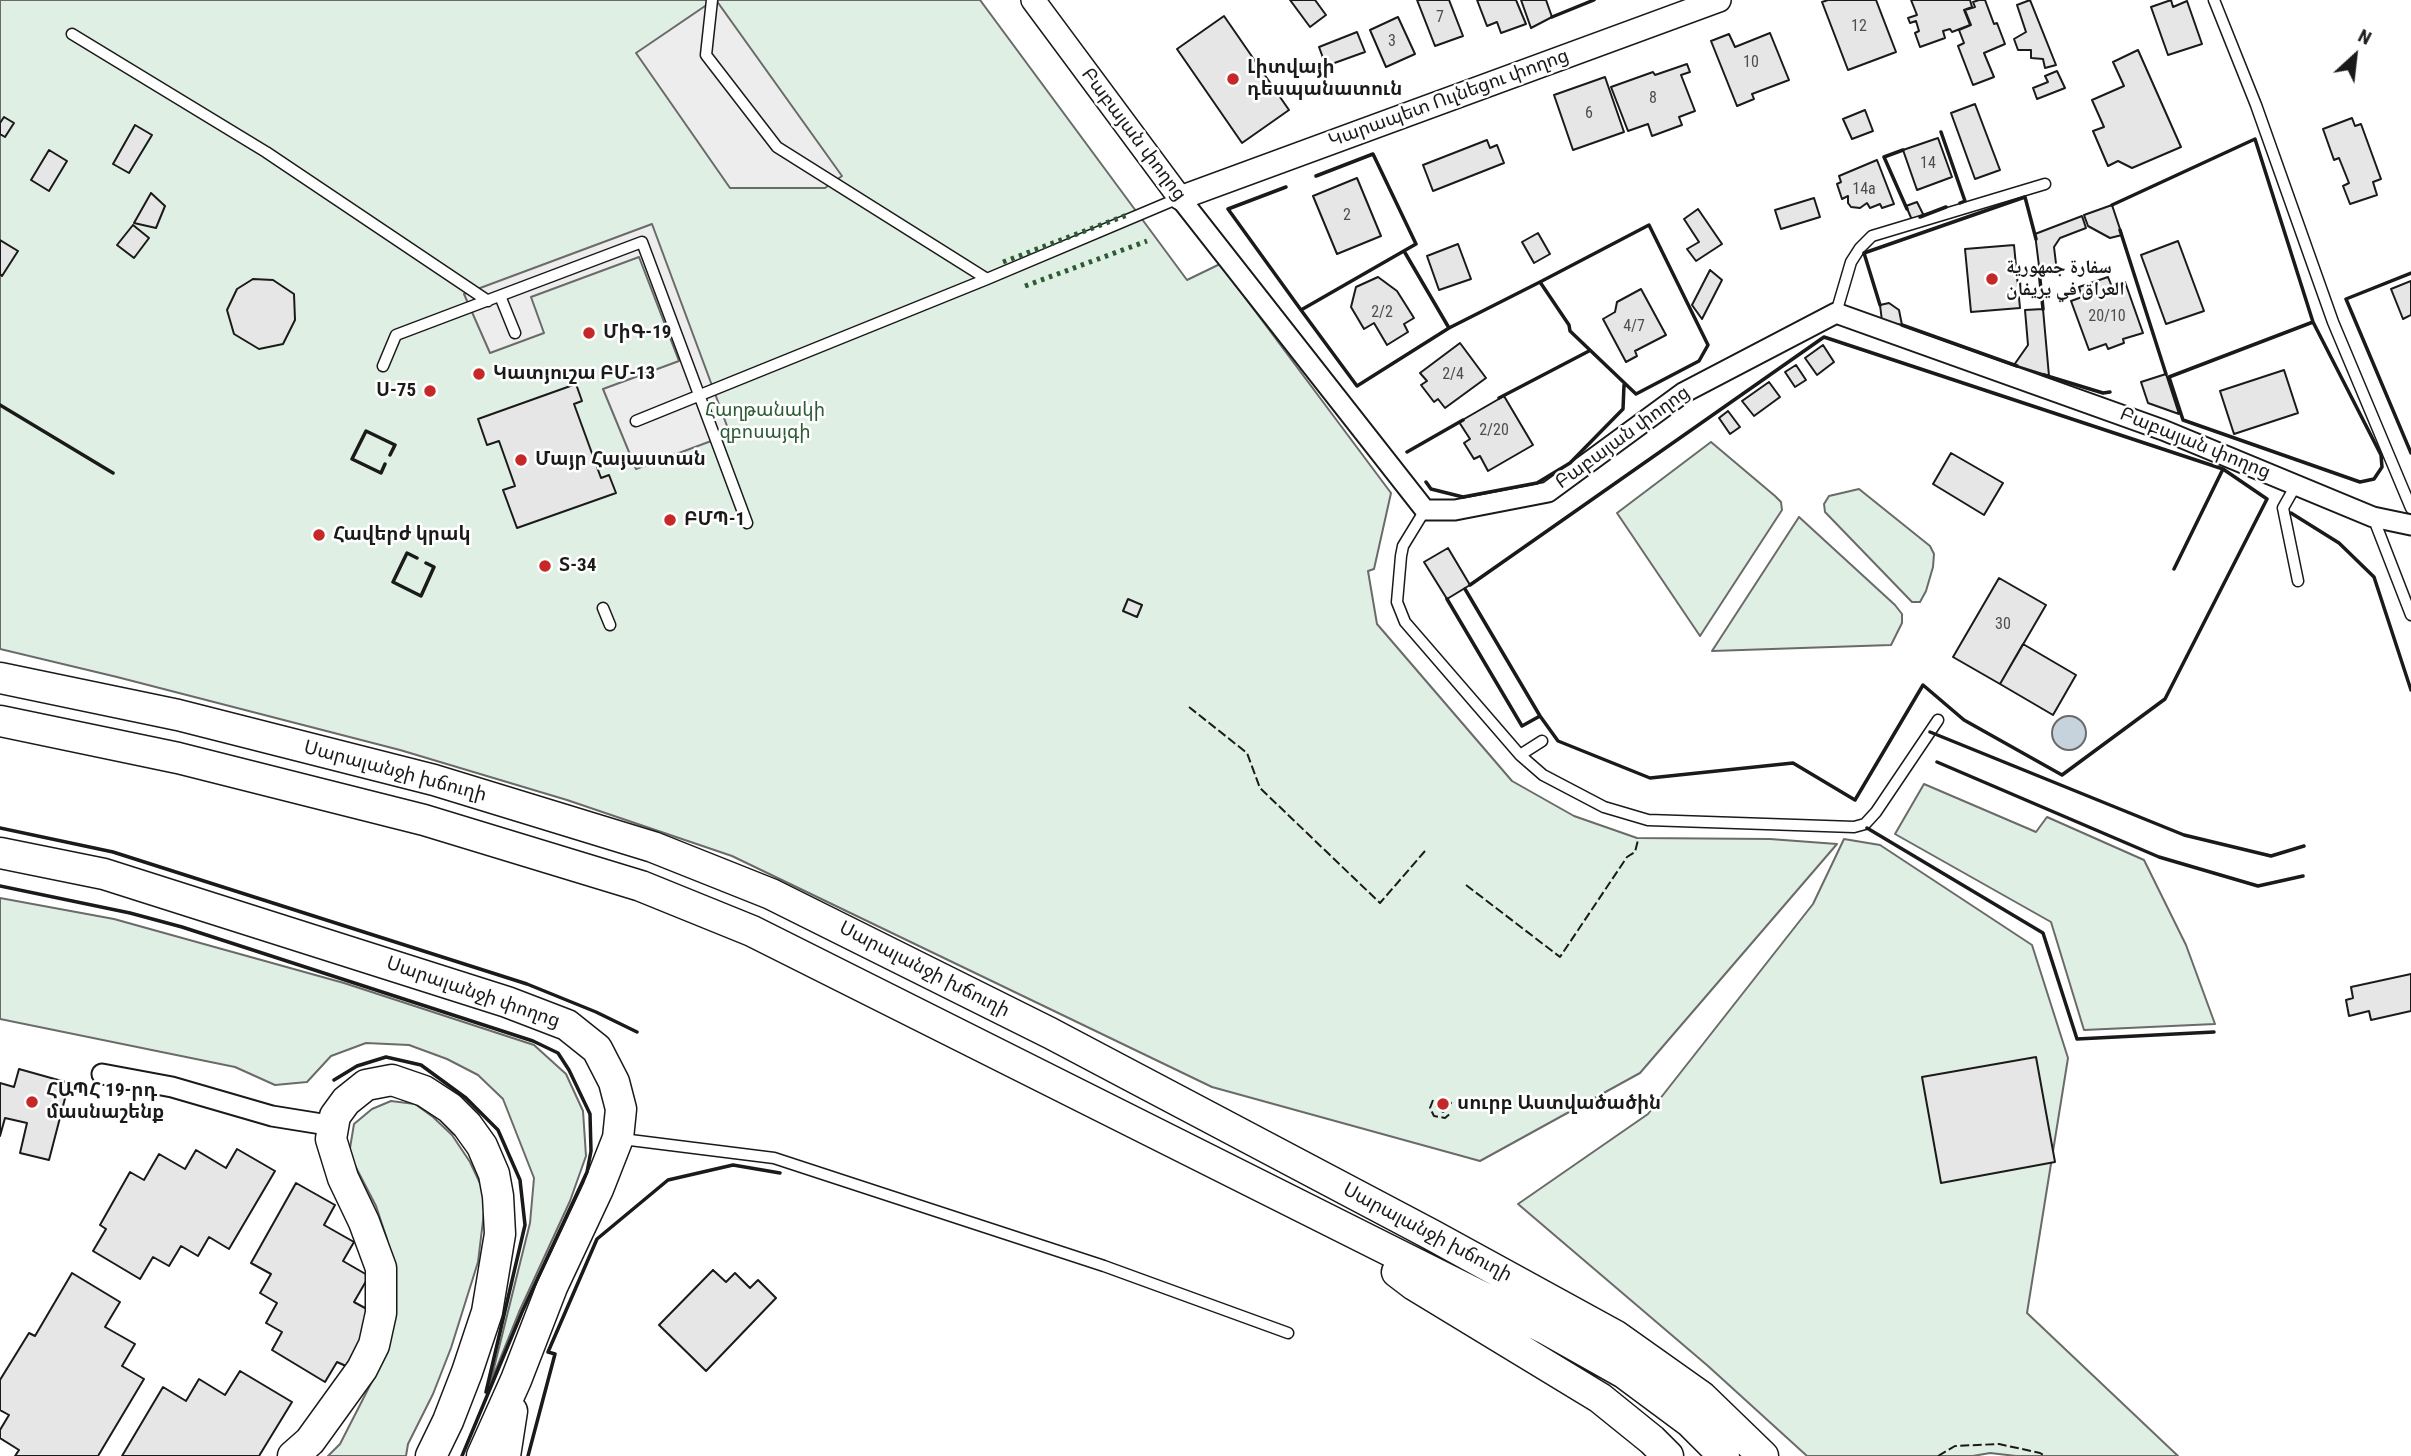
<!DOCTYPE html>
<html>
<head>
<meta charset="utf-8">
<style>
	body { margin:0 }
	#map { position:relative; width:2411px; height:1456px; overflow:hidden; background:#fff; font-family:"Roboto Condensed",sans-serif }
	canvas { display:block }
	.north { position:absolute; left:2320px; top:21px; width:70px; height:70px; -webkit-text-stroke:5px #fff; paint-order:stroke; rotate:27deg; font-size:19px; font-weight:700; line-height:28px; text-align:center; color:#1a1a1a }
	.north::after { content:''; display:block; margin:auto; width:24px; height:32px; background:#1a1a1a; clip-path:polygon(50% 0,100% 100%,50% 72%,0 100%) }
</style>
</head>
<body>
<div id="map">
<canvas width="2411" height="1456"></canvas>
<div class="north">N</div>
</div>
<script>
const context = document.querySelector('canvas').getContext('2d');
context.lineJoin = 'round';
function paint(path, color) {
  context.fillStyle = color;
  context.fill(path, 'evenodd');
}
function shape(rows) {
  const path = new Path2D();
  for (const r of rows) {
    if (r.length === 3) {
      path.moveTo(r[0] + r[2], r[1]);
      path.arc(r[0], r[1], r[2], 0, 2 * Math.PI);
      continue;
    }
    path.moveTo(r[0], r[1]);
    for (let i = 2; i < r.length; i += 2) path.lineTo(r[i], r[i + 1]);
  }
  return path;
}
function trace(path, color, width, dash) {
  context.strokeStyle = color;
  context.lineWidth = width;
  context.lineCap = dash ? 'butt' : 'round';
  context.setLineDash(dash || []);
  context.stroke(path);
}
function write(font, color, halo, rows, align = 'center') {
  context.font = font + ' "Roboto Condensed","Noto Naskh Arabic","Noto Sans Armenian",sans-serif';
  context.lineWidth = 5;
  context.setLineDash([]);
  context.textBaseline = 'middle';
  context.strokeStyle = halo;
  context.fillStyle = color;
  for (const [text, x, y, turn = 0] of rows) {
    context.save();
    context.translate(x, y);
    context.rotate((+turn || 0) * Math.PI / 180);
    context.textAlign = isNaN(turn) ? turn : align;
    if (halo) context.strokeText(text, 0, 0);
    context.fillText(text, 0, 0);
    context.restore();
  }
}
const green = shape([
	[0,0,980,0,1187,280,1220,264,1391,493,1374,569,1368,571,1377,624,1512,781,1574,816,1637,838,1770,839,1837,844,1640,1073,1480,1161,1212,1087,732,856,567,800,400,750,117,677,0,649,0,0],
	[1711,442,1775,496,1781,502,1782,510,1700,636,1617,513,1711,442],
	[1859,489,1930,546,1934,554,1933,567,1926,591,1920,602,1912,602,1825,512,1824,504,1829,496,1859,489],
	[1799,517,1895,605,1902,614,1902,623,1891,645,1712,651,1799,517],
	[1924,784,2036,832,2047,817,2144,860,2186,945,2215,1024,2084,1030,2051,922,1895,834,1924,784],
	[1844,839,1880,845,2032,945,2068,1058,2027,1313,2178,1456,2016,1456,1990,1453,1973,1456,1807,1456,1708,1366,1518,1204,1648,1114,1813,904,1844,839],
	[0,898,114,919,344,983,534,1045,566,1074,583,1111,586,1156,570,1201,519,1312,490,1384,530,1223,534,1178,503,1099,478,1075,447,1059,409,1045,366,1043,331,1056,307,1082,275,1085,235,1067,0,1019,0,898],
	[391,1101,415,1104,433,1117,452,1135,470,1162,486,1196,478,1262,451,1348,433,1394,408,1444,406,1456,328,1456,340,1444,384,1358,394,1279,387,1239,376,1206,349,1154,354,1124,372,1109,391,1101]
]);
paint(green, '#e0efe3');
trace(green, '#6a6a6a', 2);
const parking = shape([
	[714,0,716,0,842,176,825,188,730,188,636,53,714,0],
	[652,224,730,434,636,469,603,389,679,361,639,257,531,297,544,333,490,353,464,294,652,224]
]);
paint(parking, '#ededed');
trace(parking, '#6a6a6a', 2);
const water = shape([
	[2069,733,17]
]);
paint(water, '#c6d2dc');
trace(water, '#6a6a6a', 2);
const building = shape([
	[1290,0,1315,0,1326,15,1310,27,1290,0],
	[1417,0,1449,0,1463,36,1435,46,1417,0],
	[1477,0,1516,0,1526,24,1501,33,1497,22,1487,26,1477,0],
	[1521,0,1546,0,1552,17,1531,28,1521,0],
	[1828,0,1876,0,1896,52,1848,70,1822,2,1828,0],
	[1911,0,1970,0,1972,7,1964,10,1970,25,1952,32,1950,29,1943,31,1945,38,1920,47,1915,33,1919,31,1916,21,1910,23,1908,18,1917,15,1911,0],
	[1979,0,1985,0,1994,24,1997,23,2005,44,1984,53,1994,77,1973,85,1958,46,1964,43,1959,30,1971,25,1965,10,1975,7,1973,2,1979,0],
	[2030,0,2056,65,2045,68,2043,59,2031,58,2031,50,2018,50,2014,39,2026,32,2017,5,2030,0],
	[2171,0,2173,7,2187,1,2202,44,2168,55,2151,7,2171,0],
	[1224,16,1289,110,1242,143,1177,49,1224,16],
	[1398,17,1415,54,1386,67,1370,30,1398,17],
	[1357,32,1365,52,1326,66,1319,47,1357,32],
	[1770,33,1789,80,1752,94,1754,99,1737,106,1711,41,1729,34,1735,47,1770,33],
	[2138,50,2181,147,2132,168,2118,161,2108,166,2093,131,2104,127,2092,100,2124,86,2113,62,2138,50],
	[1687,64,1690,72,1681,75,1695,111,1679,117,1682,125,1652,136,1648,124,1628,131,1611,87,1653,72,1655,75,1687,64],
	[2057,71,2065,88,2037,99,2033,88,2048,82,2045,76,2057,71],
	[1605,77,1624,132,1573,150,1554,95,1605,77],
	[1975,104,2000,170,1975,179,1951,113,1975,104],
	[1865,110,1873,131,1852,139,1843,119,1865,110],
	[4,117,14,123,5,137,0,134,0,123,4,117],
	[2352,118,2355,126,2361,124,2381,179,2373,182,2377,195,2350,204,2343,186,2349,183,2339,158,2334,160,2323,129,2352,118],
	[135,125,152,135,129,173,113,164,135,125],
	[1938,138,1952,177,1917,190,1903,150,1938,138],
	[1487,140,1490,148,1497,145,1504,163,1433,191,1423,165,1487,140],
	[49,150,67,161,49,191,31,180,49,150],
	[1877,160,1894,204,1882,208,1880,204,1870,208,1867,203,1860,208,1851,207,1848,203,1848,196,1842,199,1837,184,1841,182,1839,176,1877,160],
	[1357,178,1381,236,1337,254,1313,196,1357,178],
	[151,193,165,206,156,228,134,223,151,193],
	[1814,198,1820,217,1781,229,1775,210,1814,198],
	[1917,202,1924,216,1912,220,1906,206,1917,202],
	[2112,205,2122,235,2110,238,2088,226,2084,215,2112,205],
	[1698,209,1722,244,1696,261,1687,249,1699,242,1684,219,1698,209],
	[2082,216,2086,228,2060,238,2054,247,2057,272,2040,274,2035,234,2082,216],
	[133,225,149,238,134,258,117,245,133,225],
	[1538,233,1550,254,1534,263,1522,242,1538,233],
	[0,240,18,251,2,276,0,274,0,240],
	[2178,241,2204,311,2166,324,2141,255,2178,241],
	[1458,244,1471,279,1439,290,1427,256,1458,244],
	[2014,245,2020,308,1971,312,1965,249,2014,245],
	[1710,270,1722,280,1702,319,1692,305,1710,270],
	[1378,277,1397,291,1414,318,1404,324,1408,332,1387,345,1374,323,1364,329,1351,307,1356,287,1378,277],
	[2108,277,2112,287,2125,282,2143,333,2123,339,2124,343,2108,349,2106,344,2089,350,2071,301,2082,297,2079,287,2108,277],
	[253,279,273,280,294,294,295,320,283,344,259,349,234,334,227,310,237,289,253,279],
	[2411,281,2411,315,2403,319,2391,289,2411,281],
	[1641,289,1666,335,1635,351,1637,356,1626,362,1603,319,1615,312,1617,302,1641,289],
	[1889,303,1899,310,1902,325,1882,321,1880,305,1889,303],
	[2043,309,2049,376,2014,365,2028,345,2025,310,2043,309],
	[1460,343,1486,378,1445,408,1438,399,1434,402,1421,385,1427,381,1420,373,1460,343],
	[1823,345,1834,362,1817,375,1805,358,1823,345],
	[1796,365,1806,380,1795,387,1785,372,1796,365],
	[2284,370,2298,413,2234,434,2220,391,2284,370],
	[2166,374,2179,414,2148,403,2141,382,2166,374],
	[1769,382,1780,397,1754,416,1742,401,1769,382],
	[576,384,582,401,574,404,601,478,609,475,616,493,517,528,503,490,515,486,499,441,487,445,478,419,576,384],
	[1504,396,1533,445,1488,471,1480,456,1474,459,1464,443,1470,439,1459,422,1504,396],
	[1728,411,1740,427,1730,434,1719,418,1728,411],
	[1951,453,2003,483,1984,515,1933,484,1951,453],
	[1448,548,1470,585,1447,599,1424,562,1448,548],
	[1999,578,2046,605,2000,684,1953,657,1999,578],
	[1128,599,1142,605,1137,617,1123,611,1128,599],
	[2023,644,2076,675,2053,715,2000,684,2023,644],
	[2411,974,2411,1011,2371,1020,2369,1011,2349,1016,2346,1000,2353,998,2351,987,2411,974],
	[2036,1057,2055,1162,1941,1183,1922,1077,2036,1057],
	[19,1069,69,1083,49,1160,20,1153,27,1123,5,1118,0,1136,0,1083,14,1087,19,1069],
	[1443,1097,1451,1103,1443,1112,1436,1106,1443,1097],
	[237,1149,275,1171,229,1249,209,1237,198,1256,181,1246,169,1266,153,1257,140,1279,93,1251,106,1229,100,1225,130,1172,144,1180,159,1154,185,1169,196,1150,226,1168,237,1149],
	[296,1183,335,1205,324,1225,354,1242,343,1261,369,1276,354,1302,376,1314,346,1366,337,1362,325,1382,272,1350,282,1332,266,1323,277,1303,260,1293,271,1274,251,1263,296,1183],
	[713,1270,726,1282,735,1273,750,1288,758,1280,776,1298,706,1371,659,1325,713,1270],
	[72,1273,120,1302,105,1327,135,1344,122,1366,144,1379,98,1456,15,1456,19,1450,0,1438,0,1430,9,1415,0,1410,0,1380,29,1333,35,1336,72,1273],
	[240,1371,292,1402,259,1456,122,1456,163,1387,186,1401,199,1379,225,1395,240,1371]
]);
paint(building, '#e6e6e6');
trace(building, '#1a1a1a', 2);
const service = shape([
	[712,0,706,55,777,147,987,279],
	[2214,0,2256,105,2333,322,2411,508],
	[72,34,266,152,488,301],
	[500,296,515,333],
	[1836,313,1851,262,1860,248,1872,236,2045,184],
	[383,366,396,335,642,242,747,523],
	[636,421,987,279,1179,198],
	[2296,485,2283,508,2298,581],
	[1425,510,1403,546,1401,556,1397,602,1405,622,1520,755,1543,775,1604,807,1648,820,1854,827,1865,824,1876,812,1938,720],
	[2373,517,2411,615],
	[603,608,610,625],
	[1520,755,1542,741],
	[622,1139,774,1158,1104,1266,1288,1333]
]);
const minor = shape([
	[1180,198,1425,510,1455,510,1548,492,1683,393,1836,313,2163,430,2373,517,2411,525],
	[102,1074,172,1087,272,1116,334,1126]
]);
const tertiary = shape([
	[1033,0,1180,198,1719,0]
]);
const primary = shape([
	[0,678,178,715,434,780,653,847,771,894,1050,1033,1432,1235,1616,1336,1702,1397,1763,1456],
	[0,721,178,758,424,820,641,886,752,931,1544,1328,1624,1373,1690,1422,1724,1456],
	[0,853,104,874,507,1002,567,1025,597,1049,614,1082,621,1109,618,1138,598,1189,552,1287,516,1380,482,1456],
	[1397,1272,1414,1285,1600,1398,1652,1440,1668,1456],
	[293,1456,310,1441,362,1369,374,1345,381,1313,381,1268,364,1222,343,1178,331,1139,335,1116,346,1101,366,1085,392,1080,424,1091,450,1108,467,1125,482,1146,494,1174,498,1196,500,1234,487,1312,467,1372,448,1421,431,1456],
	[505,1456,512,1411]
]);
trace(service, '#1a1a1a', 13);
trace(minor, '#1a1a1a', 23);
trace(tertiary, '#1a1a1a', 26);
trace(primary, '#1a1a1a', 33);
trace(service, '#fff', 10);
trace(minor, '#fff', 19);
trace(tertiary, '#fff', 23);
trace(primary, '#fff', 30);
trace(shape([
	[1003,262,1127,215],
	[1025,286,1147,241]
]), '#2b5a34', 5, [3.5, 5]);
trace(shape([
	[1189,707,1247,753,1260,788,1380,903,1425,851],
	[1466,885,1560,957,1627,857,1635,852,1638,840],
	[1433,1100,1430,1108,1434,1116,1445,1118,1451,1113],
	[1938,1456,1955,1446,1999,1444,2040,1453,2045,1456]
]), '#1a1a1a', 2, [9, 3.5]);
trace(shape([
	[1552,17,1594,0],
	[1941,132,1965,201,1960,203],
	[1903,150,1884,157,1907,209],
	[1286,187,1228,209,1301,310,1416,244,1373,154,1316,176],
	[2112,205,2255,139,2313,322],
	[1920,217,1946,207],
	[2120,230,2166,374],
	[2039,270,2043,309],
	[2411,273,2346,299,2411,453],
	[1880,305,1864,253,2025,197,2036,239],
	[1301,310,1357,386,1449,328,1404,251],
	[2313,322,2381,455,2382,467,2374,479,2360,482,2183,420,2169,377,2313,322],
	[1902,325,2017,366],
	[1449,328,1540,282,1649,225,1708,345,1699,361,1636,394,1570,331,1569,325,1540,282],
	[2044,375,2103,393,2110,392],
	[1499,398,1589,351],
	[0,405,113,473],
	[1407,452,1463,420],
	[385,464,381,473,352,459,366,431,395,445,390,455],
	[1426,482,1431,489,1463,497,1537,483,1570,463,1623,409,1624,385],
	[2291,513,2339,543,2374,577,2411,690],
	[417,558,407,553,393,582,421,596,434,567,426,563],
	[1470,585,1824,337,2223,469,2174,569],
	[1447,599,1522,726,1540,716,1465,589],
	[1540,716,1558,741,1650,778,1793,763,1855,800,1923,685,1964,720,2062,775,2165,699,2267,499,2223,469],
	[1930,732,2184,835,2271,856,2304,846],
	[1937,762,2159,857,2258,886,2303,876],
	[0,828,113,852,527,984,596,1012,637,1032],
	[1867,828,2043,933,2077,1039,2214,1032],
	[0,886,130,913,182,927,533,1041,558,1053,569,1070,590,1114,591,1151,587,1172,522,1312,462,1456],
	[334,1080,357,1066,386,1057,421,1065,466,1098,498,1130,520,1180,525,1225,486,1392],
	[528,1456,555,1354,548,1352,597,1239,668,1180,733,1165,780,1173]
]), '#1a1a1a', 3.5);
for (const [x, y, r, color] of [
	[1233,79,7,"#c62828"],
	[1992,279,7,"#c62828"],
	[589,333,7,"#c62828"],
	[479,374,7,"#c62828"],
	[430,391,7,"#c62828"],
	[521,460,7,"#c62828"],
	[670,520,7,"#c62828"],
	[319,535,7,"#c62828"],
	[545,566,7,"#c62828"],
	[32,1102,7,"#c62828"],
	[1443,1104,7,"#c62828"]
]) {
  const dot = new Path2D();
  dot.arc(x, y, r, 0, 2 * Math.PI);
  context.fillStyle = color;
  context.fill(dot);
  trace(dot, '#fff', 2.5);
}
write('16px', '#4d4d4d', null, [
	["7",1440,18],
	["12",1859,27],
	["3",1392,42],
	["10",1751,63],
	["8",1653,99],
	["6",1589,114],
	["14",1928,164],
	["14a",1864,190],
	["2",1347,216],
	["2/2",1382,313],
	["20/10",2107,317],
	["4/7",1634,327],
	["2/4",1453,375],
	["2/20",1494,431],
	["30",2003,625]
]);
write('bold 19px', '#1a1a1a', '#fff', [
	["Լիտվայի",1247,68],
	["դեսպանատուն",1247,90],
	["سفارة جمهورية",2006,268],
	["العراق في يريفان",2006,290],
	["ՄիԳ-19",603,333],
	["Կատյուշա ԲՄ-13",493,374],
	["Ս-75",416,391,"right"],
	["Մայր Հայաստան",535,460],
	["ԲՄՊ-1",684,520],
	["Հավերժ կրակ",333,535],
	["Տ-34",559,566],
	["ՀԱՊՀ 19-րդ",46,1091],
	["մասնաշենք",46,1113],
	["սուրբ Աստվածածին",1457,1104]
], 'left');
write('19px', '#1a1a1a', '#fff', [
	["Կարապետ Ուլնեցու փողոց",1449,99,-20],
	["Բաբայան փողոց",1133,135,53],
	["Բաբայան փողոց",1623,438,-36],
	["Բաբայան փողոց",2195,444,22],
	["Սարալանջի խճուղի",395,772,15],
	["Սարալանջի խճուղի",924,970,27],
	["Սարալանջի փողոց",473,993,19],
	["Սարալանջի խճուղի",1427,1233,28]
]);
write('19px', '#2b5a34', '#fff', [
	["Հաղթանակի",765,411],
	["զբոսայգի",765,433]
]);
</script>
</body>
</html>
